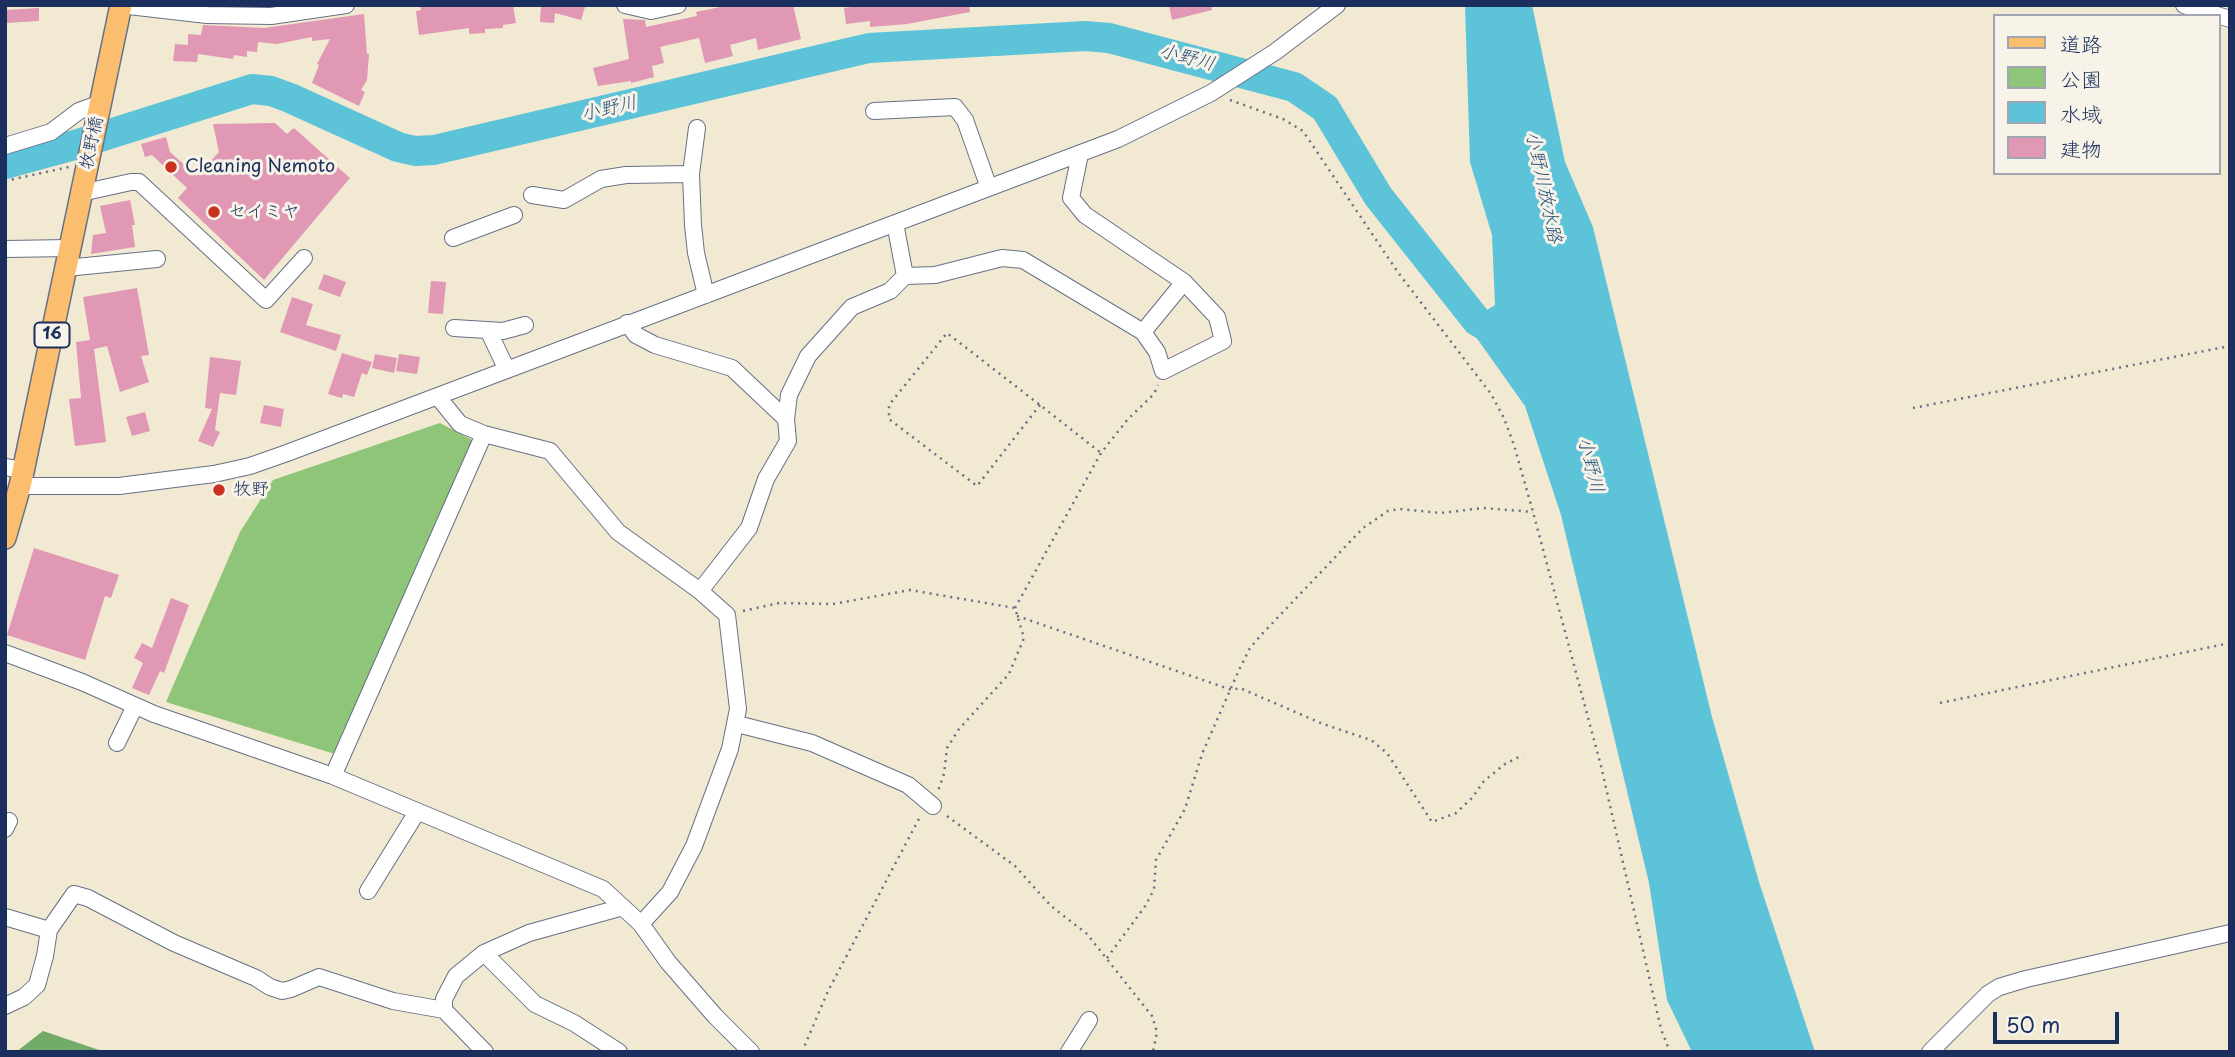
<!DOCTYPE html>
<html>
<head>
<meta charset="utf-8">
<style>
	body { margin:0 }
	#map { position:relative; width:2235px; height:1057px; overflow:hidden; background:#f1e9d1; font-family:"Playpen Sans","Klee One",sans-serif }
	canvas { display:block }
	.frame { position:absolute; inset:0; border:7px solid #1b2f5e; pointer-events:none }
	.legend { position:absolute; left:1993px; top:14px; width:228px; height:161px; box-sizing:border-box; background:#f7f3e8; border:2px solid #9fa5b1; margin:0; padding:9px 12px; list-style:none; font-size:21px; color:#1b2f5e }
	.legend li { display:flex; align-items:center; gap:14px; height:35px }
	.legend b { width:35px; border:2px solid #9fa5b1 }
	.scale { position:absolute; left:1993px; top:1012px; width:126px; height:32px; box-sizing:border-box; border:4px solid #1b2f5e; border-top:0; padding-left:9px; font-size:21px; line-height:24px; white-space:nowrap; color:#1b2f5e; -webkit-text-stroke:5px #f7f3e8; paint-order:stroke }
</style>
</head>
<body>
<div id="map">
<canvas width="2235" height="1057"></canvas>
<div class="frame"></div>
<ul class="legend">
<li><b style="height:9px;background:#fbbe6e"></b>道路</li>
<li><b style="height:19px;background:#8ec578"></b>公園</li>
<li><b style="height:19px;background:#5cc3d9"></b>水域</li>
<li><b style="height:19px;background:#e098b4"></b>建物</li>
</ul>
<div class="scale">50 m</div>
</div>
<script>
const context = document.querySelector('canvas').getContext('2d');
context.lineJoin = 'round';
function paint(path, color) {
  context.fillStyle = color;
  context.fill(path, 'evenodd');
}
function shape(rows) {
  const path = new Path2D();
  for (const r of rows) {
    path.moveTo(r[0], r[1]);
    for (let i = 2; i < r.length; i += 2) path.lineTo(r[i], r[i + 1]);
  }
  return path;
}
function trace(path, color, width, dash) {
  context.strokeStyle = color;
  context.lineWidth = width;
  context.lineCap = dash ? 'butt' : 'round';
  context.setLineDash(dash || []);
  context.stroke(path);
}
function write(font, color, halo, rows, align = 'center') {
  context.font = font + ' "Playpen Sans","Klee One",sans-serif';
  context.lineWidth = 6;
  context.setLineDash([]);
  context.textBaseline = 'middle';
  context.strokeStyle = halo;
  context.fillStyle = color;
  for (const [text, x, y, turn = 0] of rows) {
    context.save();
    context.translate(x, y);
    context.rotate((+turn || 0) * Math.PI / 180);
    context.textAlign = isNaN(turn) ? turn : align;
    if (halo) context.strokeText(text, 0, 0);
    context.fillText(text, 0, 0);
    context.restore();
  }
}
paint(shape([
	[440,423,476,442,338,755,166,702,240,532,273,480]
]), '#8ec578');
paint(shape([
	[43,1031,105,1052,16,1052]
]), '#72aa68');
paint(shape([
	[1465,5,1532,5,1565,162,1593,227,1712,717,1759,882,1815,1052,1692,1052,1667,1000,1649,883,1561,515,1525,406,1466,323,1495,305,1492,235,1470,162]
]), '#5cc3d9');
trace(shape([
	[5,164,78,144,252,89,271,91,290,98,398,147,415,151,434,150,869,48,1085,36,1109,38,1294,87,1325,108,1378,196,1477,321,1507,339]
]), '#5cc3d9', 30);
paint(shape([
	[420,5,513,5,516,23,503,25,503,28,485,29,485,33,469,34,469,28,419,35,416,11,421,10],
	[541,5,577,5,585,7,581,20,555,13,554,23,540,22],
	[730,5,793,5,801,39,758,50,756,38,730,45,733,56,705,63,699,38,660,47,664,63,652,66,654,77,631,83,631,81,598,86,593,68,629,59,623,19,645,20,646,27,697,16,696,12],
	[865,5,969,5,970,12,907,24,870,27,870,21,846,24,844,8],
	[1169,5,1211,5,1212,10,1172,20],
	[39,8,39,21,6,23,5,10],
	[364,14,367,54,369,54,367,80,361,90,365,92,359,106,312,83,319,65,317,64,330,39,312,41,312,37,277,44,258,42,257,52,247,51,247,57,234,55,233,59,198,54,197,62,173,61,175,44,188,45,188,34,201,35,203,25,264,28],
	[275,123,287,134,294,128,350,178,264,280,178,198,187,188,152,155,145,157,141,144,166,137,170,152,197,176,219,152,213,124],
	[130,200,135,225,132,225,135,247,91,254,93,235,106,233,100,206],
	[324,274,346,282,340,297,318,289],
	[431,281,446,282,443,314,428,313],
	[137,288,149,355,141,356,149,382,120,392,107,346,94,349,106,442,75,446,69,399,81,398,76,342,90,340,83,297],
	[292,297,313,304,306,325,341,335,336,351,280,332],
	[342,353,372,362,367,375,362,373,354,397,343,394,342,398,328,394],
	[375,354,397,358,394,373,372,368],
	[399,354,420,357,417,374,396,371],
	[210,357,241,361,236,395,220,393,215,430,220,432,213,447,198,441,212,409,205,408],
	[264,405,284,409,281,427,260,423],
	[145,412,150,431,132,436,126,417],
	[34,548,119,575,111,598,105,596,85,660,7,635],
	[171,598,189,605,164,673,160,671,149,695,132,688,143,663,134,658,142,643,152,648]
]), '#e098b4');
const minor = shape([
	[120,5,207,15,271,16,346,5],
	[625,5,651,11,678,5],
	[2184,5,2230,19],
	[874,111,955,107,965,120,989,188],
	[697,128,691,174,693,225,696,253,706,295],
	[5,146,51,132,79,111,101,103],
	[81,193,131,182,139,182,266,300,304,258],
	[532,195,564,200,601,179,626,175,691,174],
	[895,223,905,276,935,275,1002,258,1023,260,1143,332,1157,352,1163,371,1223,341,1217,317,1184,282,1085,215,1071,198,1080,154],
	[453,238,514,215],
	[5,249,70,248],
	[66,268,157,259],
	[627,323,636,335,655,345,732,368,786,419],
	[454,328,503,331,525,325],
	[488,330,507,370],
	[1143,332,1184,282],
	[438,397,460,424,484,434,550,451,618,532,700,591,727,615,738,709,730,749,694,846,670,892,641,924],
	[5,467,23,470],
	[20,486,119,486,214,474,250,466,287,453,1118,139,1211,93,1275,52,1337,5],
	[700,591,749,528,766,479,788,441,786,419,789,395,808,356,852,307,890,291,905,276],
	[5,653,82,682,154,714,333,776,603,889,641,924,668,962,715,1016,751,1052],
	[737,724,812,743,908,785,933,806],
	[117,743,135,706],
	[333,776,484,434],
	[5,829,9,821],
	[368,891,417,812],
	[5,917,49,930],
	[484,953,535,1004,574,1023,619,1052],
	[5,1006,24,997,37,985,45,956,49,930,74,894,88,898,174,943,256,978,270,987,282,991,291,989,319,977,393,1001,444,1010,485,1052],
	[444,1010,444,999,456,976,484,953,529,933,623,907],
	[1069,1052,1089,1020],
	[1930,1052,1988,994,1999,987,2026,979,2230,933]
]);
const major = shape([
	[5,538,20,486,121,5]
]);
trace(minor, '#667086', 18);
trace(major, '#667086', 24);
trace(shape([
	[1230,100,1283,119,1303,131,1397,271,1491,394,1504,418,1514,445,1533,512,1601,766,1661,1029,1670,1052],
	[5,181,69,167],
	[1040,405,977,486,889,419,889,405,947,333,1040,405,1101,453],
	[1913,408,2230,346],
	[1015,608,1101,453,1128,419,1154,394,1158,385],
	[743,611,779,603,833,604,910,590,1015,608,1024,638,1009,674,959,729,947,748,944,774,938,791],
	[1017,616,1232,690,1240,688,1323,724,1371,740,1387,753,1432,822,1456,813,1472,798,1484,781,1505,764,1523,755],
	[1940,703,2230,643],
	[947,816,1015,866,1051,906,1087,934,1152,1016,1157,1032,1153,1052],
	[1107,958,1146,905,1154,889,1156,860,1185,809,1202,754,1239,670,1250,648,1262,634,1363,528,1388,511,1400,509,1441,513,1483,508,1533,512],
	[802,1052,828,991,921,815]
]), '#667086', 2.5, [2, 5]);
trace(minor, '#fff', 16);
trace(major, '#fbbe6e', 21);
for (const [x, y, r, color] of [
	[171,167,7,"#c8321e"],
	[214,212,7,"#c8321e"],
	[219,490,7,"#c8321e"]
]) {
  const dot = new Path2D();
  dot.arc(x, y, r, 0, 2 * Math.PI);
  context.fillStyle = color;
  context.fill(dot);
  trace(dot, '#f7f3e8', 2.5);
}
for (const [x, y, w] of [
	[52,335,35]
]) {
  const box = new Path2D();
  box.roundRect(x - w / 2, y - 12.5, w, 25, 5);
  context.fillStyle = '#f7f3e8';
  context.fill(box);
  trace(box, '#1b2f5e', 2);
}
write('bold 16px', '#1b2f5e', null, [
	["16",52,335]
]);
write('18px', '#1b2f5e', '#f7f3e8', [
	["牧野橋",92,143,-78]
]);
write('18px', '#1b2f5e', '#f7f3e8', [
	["Cleaning Nemoto",185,167],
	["セイミヤ",228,212],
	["牧野",233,490]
], 'left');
write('italic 19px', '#2b547d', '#f7f3e8', [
	["小野川",1187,58,15],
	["小野川",609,109,-13],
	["小野川放水路",1543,187,78],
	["小野川",1590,465,76]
]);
</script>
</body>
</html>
